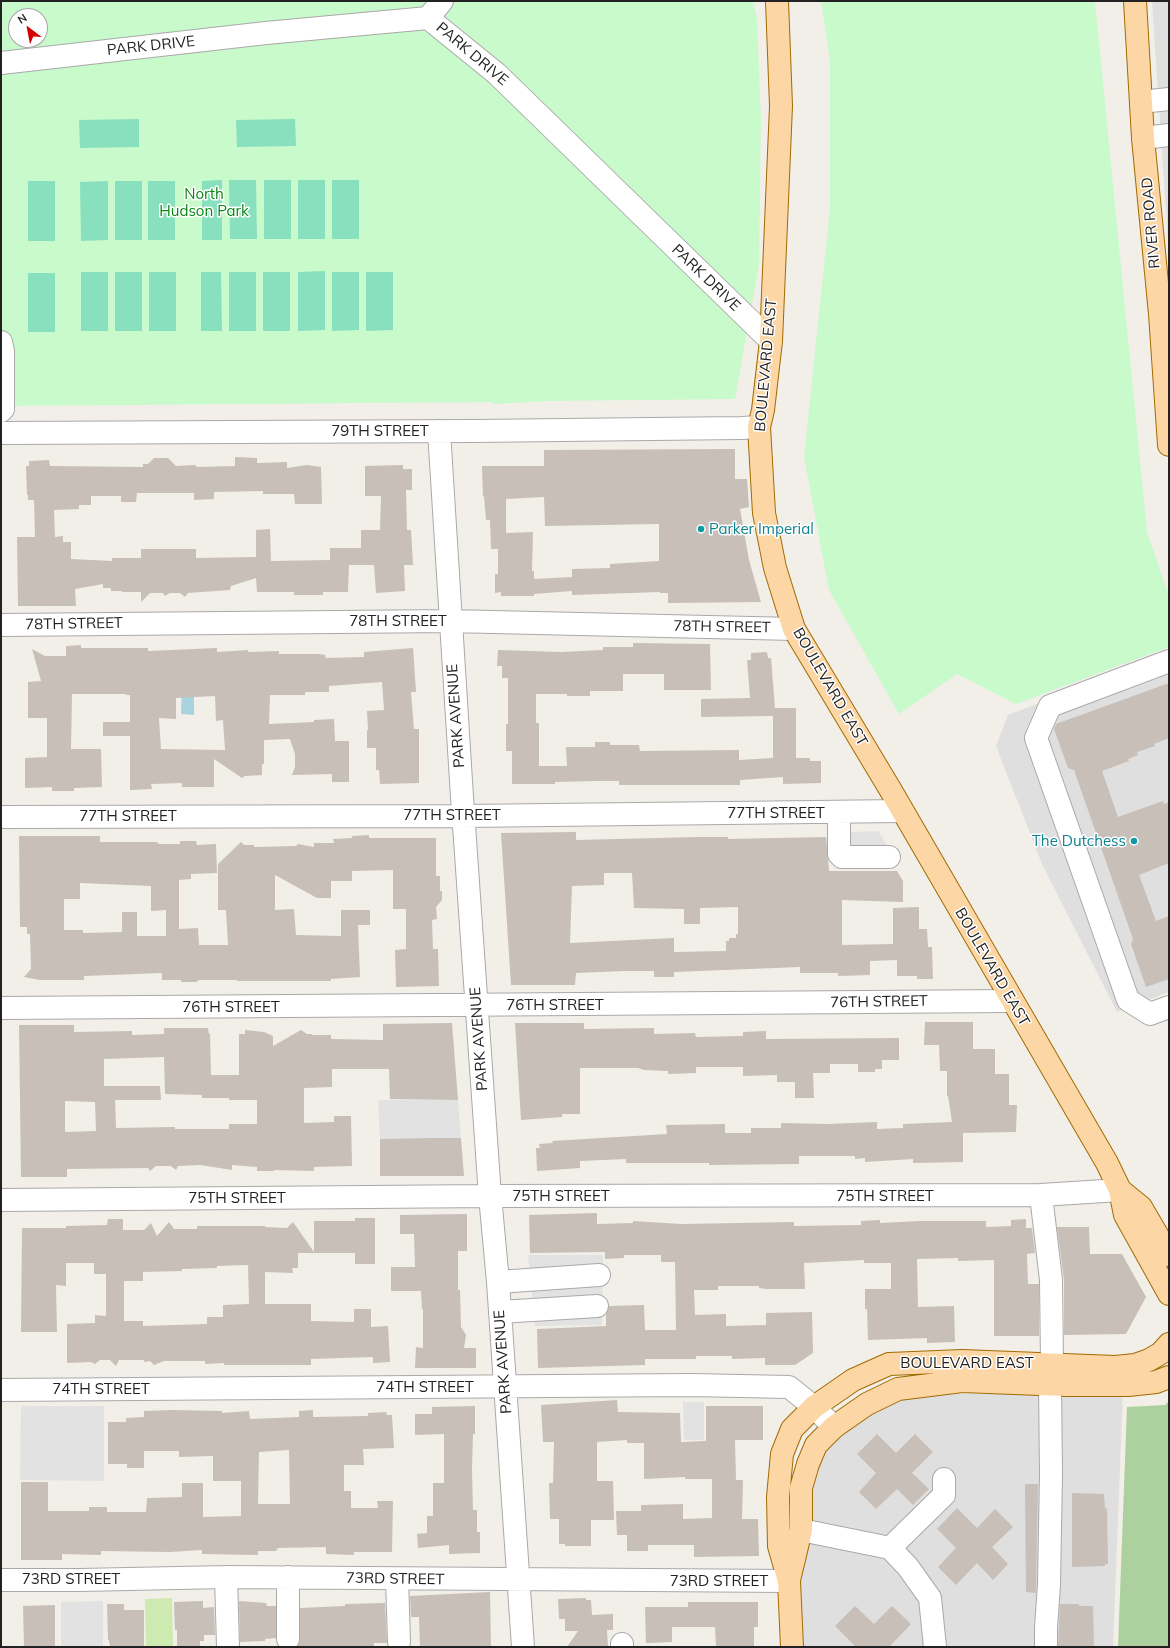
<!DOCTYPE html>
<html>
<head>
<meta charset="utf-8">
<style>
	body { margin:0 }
	#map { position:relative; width:1170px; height:1648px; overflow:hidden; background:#f2efe9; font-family:Mulish,sans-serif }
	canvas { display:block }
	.frame { position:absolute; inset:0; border:2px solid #222; pointer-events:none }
	.north { position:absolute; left:8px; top:8px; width:40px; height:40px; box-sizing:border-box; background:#fff; border:1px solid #a7a7a7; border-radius:50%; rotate:328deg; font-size:11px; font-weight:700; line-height:16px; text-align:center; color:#222 }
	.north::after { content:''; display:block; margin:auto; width:14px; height:18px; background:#d40000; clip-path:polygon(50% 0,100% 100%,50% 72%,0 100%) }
</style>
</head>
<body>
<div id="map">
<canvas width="1170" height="1648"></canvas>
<div class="frame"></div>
<div class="north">N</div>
</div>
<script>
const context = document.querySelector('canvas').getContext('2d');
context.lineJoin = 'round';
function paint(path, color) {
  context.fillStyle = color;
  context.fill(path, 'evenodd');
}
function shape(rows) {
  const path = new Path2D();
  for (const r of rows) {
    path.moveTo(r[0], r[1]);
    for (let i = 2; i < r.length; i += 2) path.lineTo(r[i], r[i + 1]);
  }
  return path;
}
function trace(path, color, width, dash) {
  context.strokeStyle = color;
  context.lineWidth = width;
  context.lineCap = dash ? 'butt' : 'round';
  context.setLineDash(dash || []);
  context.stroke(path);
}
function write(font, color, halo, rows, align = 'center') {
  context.font = font + ' Mulish,sans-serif';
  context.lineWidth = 3;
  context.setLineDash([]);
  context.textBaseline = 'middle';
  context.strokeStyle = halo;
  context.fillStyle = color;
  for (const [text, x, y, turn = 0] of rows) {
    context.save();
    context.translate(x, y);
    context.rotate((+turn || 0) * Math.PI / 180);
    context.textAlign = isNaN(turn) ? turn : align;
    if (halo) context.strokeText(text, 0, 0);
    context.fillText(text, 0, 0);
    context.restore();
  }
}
paint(shape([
	[1152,1,1169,1,1169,256],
	[1169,653,1169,992,1117,1012,1042,864,996,746,1008,715],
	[1123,1391,1113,1647,797,1647,795,1580,809,1487,818,1458,854,1420,906,1395]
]), '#e0dfdf');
paint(shape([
	[172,1598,173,1647,146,1647,145,1599]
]), '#cdebb0');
paint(shape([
	[1169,1401,1169,1647,1118,1647,1127,1407,1165,1405]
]), '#add19e');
paint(shape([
	[1,1,753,1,757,19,761,118,759,265,735,399,549,401,493,404,492,402,1,406],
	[16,16,40,16,40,40,16,40],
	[821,1,1095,1,1147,532,1169,596,1169,647,1016,704,957,674,899,714,834,599,829,590,804,457,830,208,830,61]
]), '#c8facc');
paint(shape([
	[139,119,139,147,80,148,79,120],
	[295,119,296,146,237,147,236,120],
	[222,180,222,240,202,240,202,181],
	[256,180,257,239,230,239,229,180],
	[264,180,291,180,291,239,264,239],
	[298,180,325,180,325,239,298,239],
	[332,180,359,180,359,239,332,239],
	[28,181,55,181,55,241,28,241],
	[108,181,108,240,81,241,80,182],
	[115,181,142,181,142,240,115,240],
	[148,181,175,181,175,240,148,240],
	[325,271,325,330,298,331,298,272],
	[81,272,108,272,108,331,81,331],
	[115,272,142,272,142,331,115,331],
	[149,272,176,272,176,331,149,331],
	[201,272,221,272,222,331,201,331],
	[229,272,256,272,256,331,229,331],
	[263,272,290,272,290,331,263,331],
	[332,272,359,272,359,330,332,331],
	[366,272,393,272,393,330,366,331],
	[28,273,55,273,55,332,28,332]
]), '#88e0be');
paint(shape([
	[878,831,889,848,851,850,851,832],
	[378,1100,458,1100,461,1138,380,1139],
	[528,1255,603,1255,602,1325,535,1326],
	[683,1402,704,1402,704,1440,684,1440],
	[21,1406,104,1406,104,1481,20,1480],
	[103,1601,103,1647,61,1647,61,1602]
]), '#e2e2e2');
paint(shape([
	[182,686,194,687,194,715,181,714]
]), '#aad3df');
paint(shape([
	[735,449,735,479,747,479,749,507,740,509,749,560,761,602,668,603,668,593,660,593,660,592,572,595,572,591,534,594,534,596,501,596,501,592,495,593,495,574,498,574,498,549,491,549,490,520,486,520,484,496,483,497,482,466,544,466,544,450],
	[544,497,545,526,659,524,659,561,610,564,610,568,572,569,572,577,534,579,534,571,532,571,533,532,506,533,506,499],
	[235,457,257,458,257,463,287,462,287,468,307,465,321,467,322,504,295,504,294,494,263,494,263,491,214,492,214,499,194,500,194,493,137,493,136,502,121,502,121,496,91,496,91,505,79,505,79,509,54,510,55,537,63,536,63,542,71,542,71,559,112,561,112,558,141,558,141,549,196,549,196,558,256,557,256,530,270,529,271,561,330,560,330,548,361,548,361,530,380,530,381,496,365,496,365,466,403,465,403,469,412,469,412,490,406,490,407,530,411,530,413,565,404,565,405,591,376,593,374,565,349,565,348,592,323,592,323,595,294,595,294,592,257,592,256,578,231,586,230,590,188,593,185,597,180,593,170,593,165,596,163,593,150,593,141,602,141,592,122,592,122,591,111,591,111,588,103,588,103,584,75,589,76,606,18,606,17,537,35,537,34,500,28,500,28,495,27,495,26,466,29,466,29,461,49,460,50,466,143,467,143,464,148,464,154,458,168,458,176,466,195,465,197,467,235,466],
	[633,643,710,644,711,690,664,690,664,674,623,674,623,691,590,691,590,696,567,696,567,694,536,694,536,723,539,723,539,766,567,766,566,747,595,747,595,742,610,742,610,745,639,745,640,751,739,750,739,760,773,758,773,716,701,717,701,699,750,698,747,660,751,660,751,653,767,652,768,658,771,658,775,708,796,708,796,758,810,758,810,761,821,761,821,783,783,784,783,777,740,780,740,785,619,785,619,781,597,781,555,782,555,784,512,784,512,751,506,751,506,724,508,724,508,678,502,678,502,666,497,666,498,650,562,652,603,650,603,647,633,647],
	[81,645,81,648,148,648,148,651,217,648,217,652,248,650,248,652,279,651,279,654,319,654,325,655,326,658,364,657,364,652,413,648,416,692,411,692,414,729,419,729,419,783,380,784,379,770,376,770,376,748,367,748,367,730,368,730,367,711,384,710,382,682,329,686,329,692,305,692,305,695,270,695,269,724,314,722,314,720,334,719,335,741,349,741,349,782,332,782,332,774,292,775,295,767,295,754,290,739,264,740,264,764,262,764,262,775,245,776,242,778,214,759,214,787,182,787,182,783,151,784,152,789,130,790,130,736,103,736,103,722,130,722,130,695,126,695,126,694,72,694,71,749,101,749,102,787,74,788,74,791,52,791,52,787,25,788,25,758,47,757,47,718,28,718,28,682,41,681,32,649,45,656,66,656,66,646],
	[215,696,216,721,223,720,225,750,161,749,159,718,176,719,176,698],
	[1169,683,1169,738,1154,744,1155,746,1137,752,1138,755,1128,759,1129,761,1102,771,1118,817,1163,801,1164,804,1169,802,1169,863,1139,875,1156,921,1169,916,1169,979,1146,987,1131,944,1133,939,1074,770,1068,768,1054,729,1056,724],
	[576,832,576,840,697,837,728,837,728,839,826,837,829,871,897,871,903,881,903,902,842,900,842,945,893,944,893,908,919,907,919,929,927,929,928,947,932,947,933,979,917,979,917,976,897,976,897,960,870,961,870,975,838,976,838,973,800,973,800,967,674,972,674,977,654,977,654,971,625,971,576,973,575,985,511,985,501,833],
	[604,873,632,873,634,908,684,909,684,924,700,924,700,908,738,907,738,934,736,934,736,938,729,938,729,941,726,941,726,951,674,952,674,938,570,943,572,886,604,885],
	[369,835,369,838,436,838,436,876,440,876,440,891,442,891,442,900,436,907,437,919,432,920,433,949,438,949,439,986,396,987,395,950,406,949,406,909,393,909,393,870,352,871,352,881,331,881,331,898,317,898,275,875,275,910,294,909,296,935,341,936,341,910,370,910,370,925,358,925,360,977,331,979,331,981,237,981,237,980,199,980,196,982,181,982,181,980,162,980,162,973,84,976,84,980,40,980,24,977,31,969,30,934,27,934,27,927,20,927,19,836,100,836,100,842,157,842,159,844,180,844,180,841,196,841,197,845,216,844,217,873,191,874,191,879,179,880,179,929,198,928,199,945,228,945,226,910,218,910,218,864,241,842,244,845,254,845,254,847,296,846,298,844,314,847,314,843,334,843,333,839,352,838,352,836],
	[80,883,151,886,151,911,166,910,166,936,137,936,137,912,122,912,122,932,83,933,83,930,64,930,64,899,80,899],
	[925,1022,973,1022,973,1049,995,1049,995,1074,1009,1074,1009,1105,1017,1105,1016,1132,963,1133,963,1162,913,1163,913,1159,865,1162,865,1158,855,1159,855,1156,799,1156,799,1164,709,1165,709,1163,626,1163,626,1159,580,1161,580,1168,537,1171,536,1148,540,1148,539,1144,553,1143,552,1141,667,1134,666,1125,725,1124,725,1133,751,1133,751,1128,781,1128,781,1123,828,1124,877,1122,877,1129,903,1128,903,1124,952,1122,948,1096,947,1096,947,1071,940,1071,939,1045,924,1045],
	[452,1023,458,1100,390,1099,389,1069,332,1069,332,1087,304,1088,304,1123,334,1122,334,1116,351,1116,352,1166,314,1167,314,1171,274,1170,274,1171,257,1171,257,1167,232,1165,232,1170,200,1165,178,1166,176,1170,171,1166,156,1166,150,1171,148,1168,67,1169,67,1177,21,1177,19,1025,74,1025,74,1032,132,1031,132,1035,164,1034,164,1028,208,1028,209,1034,210,1034,211,1075,239,1075,239,1034,245,1034,245,1030,264,1032,273,1036,273,1046,301,1030,307,1034,312,1034,312,1035,331,1035,331,1039,383,1040,383,1024],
	[164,1057,165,1094,202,1095,202,1098,229,1098,229,1100,257,1100,257,1124,229,1124,229,1129,175,1129,175,1127,116,1128,115,1100,161,1100,160,1086,104,1086,104,1059],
	[65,1101,95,1102,96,1131,65,1132],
	[515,1023,584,1023,584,1029,654,1028,654,1034,695,1033,696,1037,743,1036,743,1032,766,1031,766,1039,899,1038,899,1060,882,1060,882,1069,875,1069,875,1072,858,1072,858,1064,830,1064,830,1073,813,1073,814,1098,795,1098,795,1082,777,1082,777,1075,743,1076,743,1067,696,1067,696,1073,668,1074,668,1071,644,1070,638,1068,580,1068,580,1114,562,1114,562,1117,521,1120],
	[431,1138,461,1138,464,1176,380,1176,380,1139],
	[597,1213,597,1224,633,1223,633,1221,681,1224,794,1222,794,1226,861,1225,861,1221,880,1220,880,1223,920,1221,986,1221,986,1227,1011,1226,1011,1220,1026,1219,1026,1228,1032,1228,1035,1253,1027,1254,1028,1284,1039,1284,1039,1336,994,1336,994,1260,958,1261,958,1258,917,1259,918,1307,954,1306,955,1342,927,1343,927,1338,868,1340,867,1309,865,1309,865,1289,891,1289,891,1263,864,1263,864,1260,804,1263,805,1289,766,1289,759,1288,759,1286,718,1286,718,1290,694,1290,695,1315,726,1314,726,1326,766,1325,766,1313,812,1312,813,1353,795,1365,765,1365,765,1358,732,1359,732,1356,696,1356,696,1359,645,1359,645,1365,538,1368,537,1329,606,1326,606,1314,609,1306,644,1305,645,1330,676,1330,675,1262,661,1262,661,1255,624,1255,624,1258,605,1259,605,1252,530,1253,529,1215],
	[467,1214,467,1251,458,1251,458,1290,460,1290,461,1327,466,1335,464,1348,476,1348,476,1368,415,1368,416,1347,423,1348,423,1309,422,1309,421,1291,391,1291,391,1267,415,1267,414,1234,400,1234,400,1215],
	[355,1218,375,1218,375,1264,355,1264,355,1253,298,1253,298,1268,292,1268,293,1273,265,1272,265,1304,311,1304,311,1321,354,1322,354,1309,371,1309,371,1327,388,1326,390,1362,373,1363,373,1357,311,1359,311,1365,224,1365,224,1363,205,1364,205,1361,164,1361,154,1365,150,1361,144,1362,144,1360,119,1360,116,1366,110,1360,100,1360,95,1364,91,1362,67,1363,67,1324,95,1323,95,1315,106,1316,106,1274,94,1274,94,1263,66,1263,66,1286,56,1285,57,1332,21,1332,22,1228,66,1228,66,1226,107,1225,108,1219,123,1219,123,1230,144,1230,151,1223,157,1236,169,1222,174,1229,197,1229,197,1226,265,1226,265,1227,287,1228,293,1222,314,1252,314,1221,355,1221],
	[248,1265,249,1304,223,1305,223,1317,207,1317,207,1324,143,1326,143,1321,124,1321,124,1281,143,1281,143,1272,182,1271,182,1269,217,1268,217,1266],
	[1057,1227,1089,1227,1090,1254,1122,1254,1146,1297,1126,1334,1064,1335,1064,1280],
	[617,1400,618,1412,680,1413,681,1442,706,1441,706,1406,763,1406,763,1440,735,1440,736,1480,743,1480,742,1519,758,1519,759,1556,694,1557,694,1545,648,1545,648,1551,627,1551,627,1535,617,1535,616,1511,641,1511,641,1505,683,1504,683,1519,712,1518,712,1479,685,1479,685,1477,644,1479,644,1443,627,1443,627,1440,597,1442,597,1481,613,1481,614,1520,591,1520,591,1546,565,1546,565,1544,559,1544,559,1519,550,1519,549,1483,553,1483,554,1442,543,1442,541,1405],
	[475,1406,475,1434,473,1434,472,1470,473,1510,477,1510,477,1532,480,1532,480,1553,449,1554,449,1545,418,1548,417,1534,427,1533,427,1516,433,1516,433,1483,444,1483,444,1434,415,1435,415,1414,432,1414,432,1407],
	[172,1410,222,1411,222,1413,249,1411,250,1419,299,1417,299,1411,313,1410,313,1417,368,1416,368,1413,386,1412,387,1415,392,1415,394,1448,363,1449,364,1465,344,1465,344,1491,351,1491,351,1508,378,1508,377,1501,393,1501,392,1552,354,1552,354,1555,326,1554,326,1547,278,1548,276,1551,258,1551,258,1555,202,1554,202,1550,170,1552,101,1551,101,1555,62,1554,62,1560,21,1560,21,1482,48,1482,48,1511,89,1511,89,1507,107,1507,107,1512,146,1512,147,1498,182,1497,182,1483,203,1483,203,1517,241,1516,241,1481,213,1481,213,1456,179,1457,179,1451,144,1451,144,1468,127,1468,127,1464,108,1464,108,1422,126,1422,126,1418,144,1417,144,1411],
	[289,1450,290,1504,258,1504,259,1452],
	[877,1434,896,1453,915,1434,933,1452,912,1473,929,1489,913,1505,897,1489,876,1509,859,1492,876,1473,857,1454],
	[1025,1484,1038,1484,1036,1593,1026,1592],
	[1072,1493,1104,1494,1105,1509,1107,1508,1108,1564,1105,1564,1105,1566,1072,1567],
	[957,1508,977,1528,995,1509,1013,1527,992,1547,1008,1564,993,1580,977,1563,956,1585,938,1567,956,1548,937,1529],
	[490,1592,491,1647,420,1647,419,1617,411,1617,410,1596],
	[586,1598,586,1600,591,1600,592,1615,613,1614,613,1630,607,1630,608,1647,567,1647,578,1631,565,1631,565,1619,559,1619,558,1599],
	[203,1601,203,1608,214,1607,215,1635,204,1635,204,1641,200,1641,200,1647,177,1647,177,1630,175,1630,174,1602],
	[239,1601,266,1603,267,1606,276,1606,276,1638,265,1639,265,1641,240,1642],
	[688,1602,758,1602,758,1627,754,1627,754,1647,716,1647,715,1627,672,1627,672,1642,646,1643,645,1607,688,1607],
	[385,1603,387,1643,374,1643,374,1647,298,1647,300,1639,300,1608,345,1606,345,1604],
	[107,1604,124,1604,124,1610,144,1610,144,1647,110,1647,109,1640,108,1640],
	[1060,1604,1079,1604,1079,1606,1093,1606,1094,1647,1058,1647],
	[55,1605,55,1647,24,1647,23,1606],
	[855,1606,874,1624,892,1606,911,1624,889,1647,856,1647,835,1626]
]), '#c7bfb8');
const minor = shape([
	[428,18,442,1],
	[1,63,266,33,428,18,497,74,771,341],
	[1141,102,1169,99],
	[1143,138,1169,135],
	[1,342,3,351,3,409,1,411],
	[439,431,462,797,490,1196,498,1282,523,1647],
	[1,433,472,431,742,428,759,427],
	[1,625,450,621,794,629],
	[1169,661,1050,706,1036,738,1128,1000,1150,1014,1169,1007],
	[839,812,839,854,842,857,889,857],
	[1,817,463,816,902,811],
	[1,1008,1012,1001],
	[1041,1195,1051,1280,1052,1363,1050,1383,1051,1474,1049,1584,1046,1628,1046,1647],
	[1,1200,490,1196,1041,1195,1120,1190],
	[498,1282,599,1275],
	[500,1312,597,1306],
	[1,1390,691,1385,789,1387,814,1407,834,1427],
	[801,1530,890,1548,908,1567,930,1598,935,1647],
	[890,1548,944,1495,944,1479],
	[226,1577,228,1647],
	[288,1577,288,1639],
	[397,1579,399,1642],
	[1,1580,80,1580,226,1577,789,1581],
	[622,1644,622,1647]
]);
const major = shape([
	[777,1,781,106,771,341,763,410,759,427,764,513,775,568,794,629,890,789,1107,1163,1120,1190,1125,1215,1169,1294],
	[1135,1,1143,138,1160,314,1169,445],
	[1120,1190,1141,1207,1169,1255],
	[789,1580,801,1530,801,1488,808,1464,816,1445,834,1427,867,1404,898,1389,962,1381,1066,1385,1128,1385,1156,1382,1169,1377],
	[792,1647,789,1581,779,1546,778,1497,782,1454,792,1429,814,1407,853,1380,889,1364,962,1361,1115,1367,1135,1365,1149,1360,1161,1353,1169,1344]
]);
trace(minor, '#a9a9a9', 24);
trace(major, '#a06b00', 24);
trace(minor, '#fff', 22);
trace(major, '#fcd6a4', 22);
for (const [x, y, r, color] of [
	[701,529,4,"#0f9aa8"],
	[1134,841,4,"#0f9aa8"]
]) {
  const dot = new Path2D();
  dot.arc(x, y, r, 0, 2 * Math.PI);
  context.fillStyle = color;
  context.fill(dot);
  trace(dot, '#fff', 1.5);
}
write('15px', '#222', '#fff', [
	["PARK DRIVE",151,46,-6],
	["PARK DRIVE",472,54,40],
	["RIVER ROAD",1151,223,-95],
	["PARK DRIVE",706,278,44],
	["BOULEVARD EAST",766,365,-85],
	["79TH STREET",380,431],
	["78TH STREET",398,621],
	["78TH STREET",74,624,-1],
	["78TH STREET",722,627,1],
	["BOULEVARD EAST",830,687,60],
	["PARK AVENUE",456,716,-94],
	["77TH STREET",776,813],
	["77TH STREET",452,815],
	["77TH STREET",128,816],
	["BOULEVARD EAST",992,967,60],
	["76TH STREET",879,1002,-1],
	["76TH STREET",555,1005],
	["76TH STREET",231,1007],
	["PARK AVENUE",479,1039,-94],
	["75TH STREET",561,1196],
	["75TH STREET",885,1196],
	["75TH STREET",237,1198],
	["PARK AVENUE",503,1362,-94],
	["BOULEVARD EAST",967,1363],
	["74TH STREET",425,1387],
	["74TH STREET",101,1389],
	["73RD STREET",71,1579],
	["73RD STREET",395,1579,1],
	["73RD STREET",719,1581]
]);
write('15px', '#0c8416', '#fff', [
	["North",204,194],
	["Hudson Park",204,211]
]);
write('15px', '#0d838f', '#fff', [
	["Parker Imperial",709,529],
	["The Dutchess",1126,841,"right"]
], 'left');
</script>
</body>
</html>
